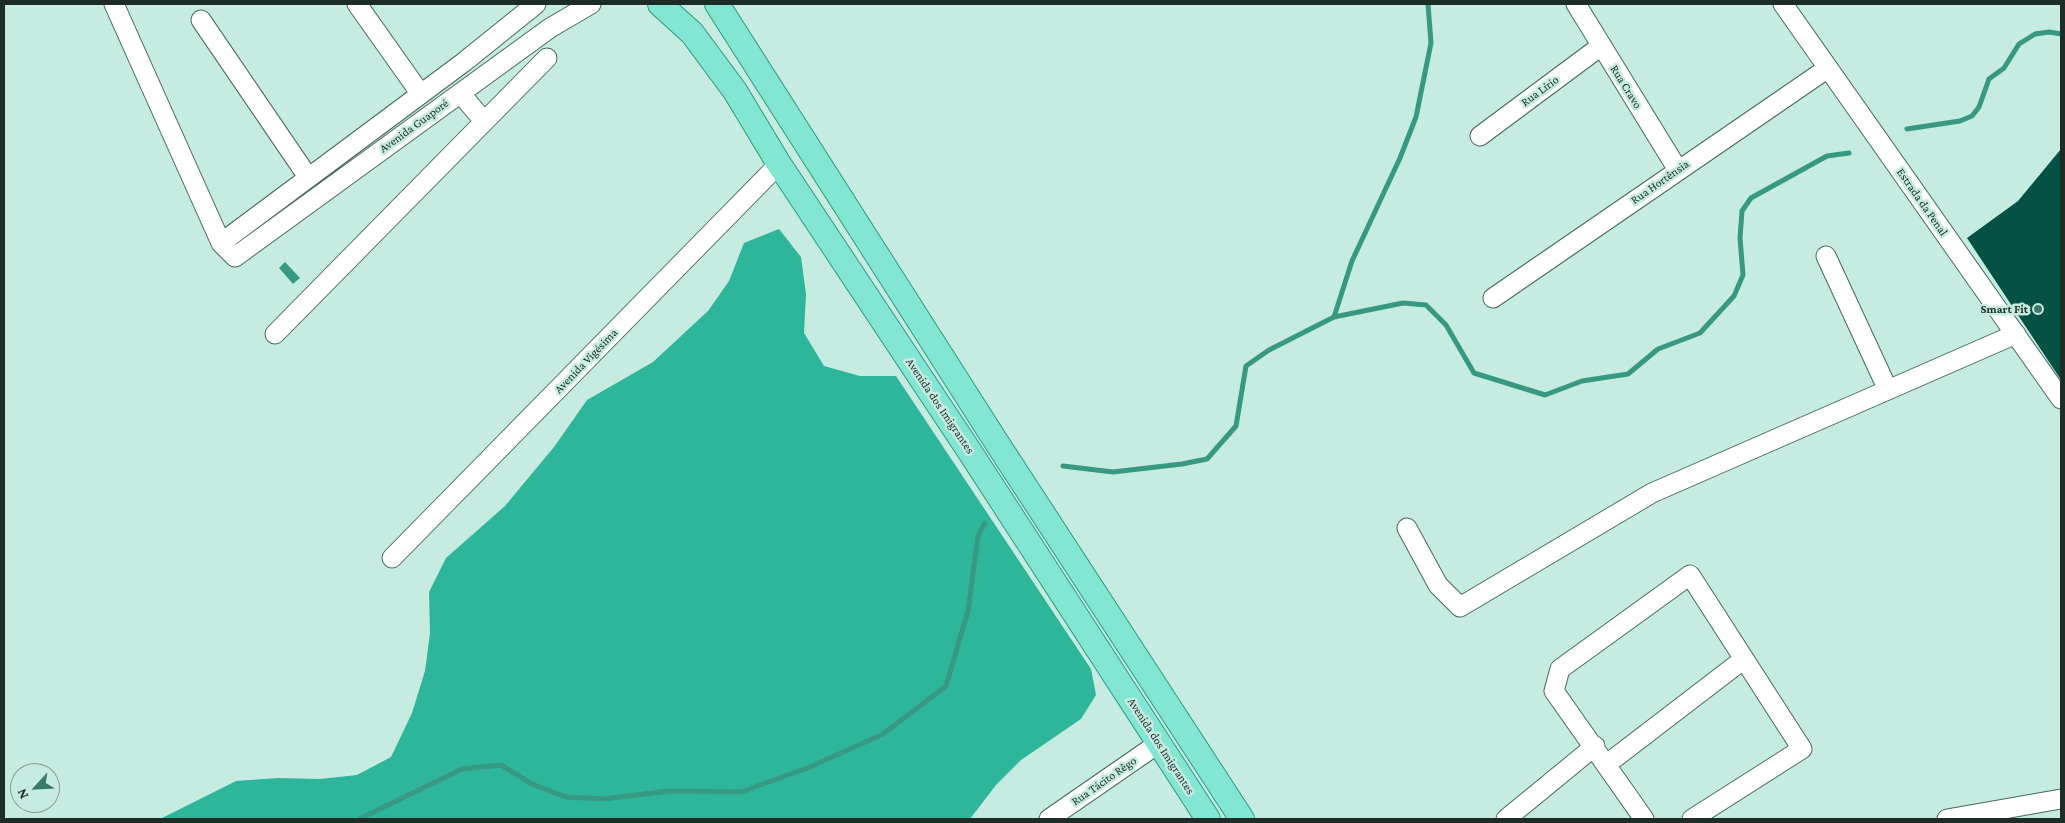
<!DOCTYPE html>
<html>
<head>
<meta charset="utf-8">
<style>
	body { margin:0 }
	#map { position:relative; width:2065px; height:823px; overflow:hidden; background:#c6ebe0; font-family:"Crimson Pro",serif }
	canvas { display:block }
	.frame { position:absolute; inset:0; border:5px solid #1e2c28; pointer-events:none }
	.north { position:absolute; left:10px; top:763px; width:50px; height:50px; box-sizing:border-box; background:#c6ebe0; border:1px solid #839f96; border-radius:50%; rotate:245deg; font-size:14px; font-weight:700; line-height:20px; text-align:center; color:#1e2c28 }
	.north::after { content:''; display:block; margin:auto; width:18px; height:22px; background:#397a6b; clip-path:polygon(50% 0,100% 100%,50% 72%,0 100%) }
</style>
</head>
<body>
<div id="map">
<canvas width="2065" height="823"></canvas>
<div class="frame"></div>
<div class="north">N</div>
</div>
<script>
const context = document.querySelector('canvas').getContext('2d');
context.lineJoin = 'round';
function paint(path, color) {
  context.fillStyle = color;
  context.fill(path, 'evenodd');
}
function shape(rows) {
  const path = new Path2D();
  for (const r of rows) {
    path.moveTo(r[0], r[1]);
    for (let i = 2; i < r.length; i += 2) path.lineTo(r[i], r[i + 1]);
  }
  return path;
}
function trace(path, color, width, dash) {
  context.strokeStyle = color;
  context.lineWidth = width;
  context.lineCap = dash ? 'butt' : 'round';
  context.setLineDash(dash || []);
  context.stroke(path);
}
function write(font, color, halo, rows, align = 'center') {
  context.font = font + ' "Crimson Pro",serif';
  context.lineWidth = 5;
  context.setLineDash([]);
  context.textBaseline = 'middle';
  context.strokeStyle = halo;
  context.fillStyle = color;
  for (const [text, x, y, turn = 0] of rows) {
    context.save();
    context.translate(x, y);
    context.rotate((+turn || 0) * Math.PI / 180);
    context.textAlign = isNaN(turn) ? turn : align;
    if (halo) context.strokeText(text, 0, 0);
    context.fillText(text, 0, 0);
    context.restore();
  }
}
paint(shape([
	[779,229,801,257,806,294,804,333,824,366,860,376,896,376,1091,669,1096,695,1081,719,1021,760,996,785,970,819,160,819,236,781,278,778,320,779,357,775,391,757,412,713,425,671,430,633,429,592,446,558,505,506,554,447,587,400,653,362,708,311,729,281,744,243]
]), '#2eb69a');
paint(shape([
	[285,262,300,278,293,284,279,268]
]), '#389983');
trace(shape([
	[1907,129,1960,121,1972,116,1979,107,1989,79,2004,68,2019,44,2035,34,2049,32,2061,34],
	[1334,317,1352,261,1400,158,1416,117,1431,43,1428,4],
	[1063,466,1113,472,1182,464,1207,459,1236,426,1246,366,1269,350,1334,317,1403,303,1426,305,1446,325,1474,373,1545,395,1582,381,1628,374,1658,349,1700,333,1734,296,1743,275,1740,238,1742,211,1751,198,1827,156,1849,153],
	[359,819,462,769,501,765,532,784,566,797,604,799,669,791,741,792,810,767,883,734,946,686,968,611,978,536,985,523]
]), '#389983', 5);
paint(shape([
	[2061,149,2061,380,1967,238,2018,201]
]), '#055244');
const minor = shape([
	[114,4,221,243,235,257,550,28,591,4],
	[357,4,420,93],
	[1576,4,1678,170],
	[1783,4,2061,399],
	[201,20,308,177],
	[460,93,484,121],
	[1480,136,1601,46],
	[221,243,464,62,536,4],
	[1826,256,1888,390],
	[1493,298,1828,68],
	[275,334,547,58],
	[1407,528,1438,585,1460,607,1652,493,2016,334],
	[392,558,779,164],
	[1607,764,1744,659],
	[1049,819,1159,743],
	[1506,819,1595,746],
	[1644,819,1554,691,1560,669,1690,575,1802,749,1692,819],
	[1947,819,2061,799]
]);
const major = shape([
	[660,4,692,33,735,91,779,164,970,452,1208,819],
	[717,4,997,443,1242,819]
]);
trace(minor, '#47685f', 21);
trace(major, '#2a9a84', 26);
trace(minor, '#fff', 19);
trace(major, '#83e6d3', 24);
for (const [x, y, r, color] of [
	[2038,309,5,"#397a6b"]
]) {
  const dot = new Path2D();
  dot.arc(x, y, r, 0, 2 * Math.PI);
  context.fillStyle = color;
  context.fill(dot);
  trace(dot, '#c6ebe0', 2);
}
write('12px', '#1e2c28', '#c6ebe0', [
	["Rua Cravo",1626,87,58],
	["Rua Lírio",1540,91,-36],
	["Avenida Guaporé",414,126,-36],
	["Rua Hortênsia",1660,182,-35],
	["Estrada da Penal",1922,202,55],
	["Avenida Vigésima",586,361,-46],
	["Avenida dos Imigrantes",940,406,56],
	["Avenida dos Imigrantes",1161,746,57],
	["Rua Tácito Rêgo",1104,781,-35]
]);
write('bold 12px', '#1e2c28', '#c6ebe0', [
	["Smart Fit",2028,309]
], 'right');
</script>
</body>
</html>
